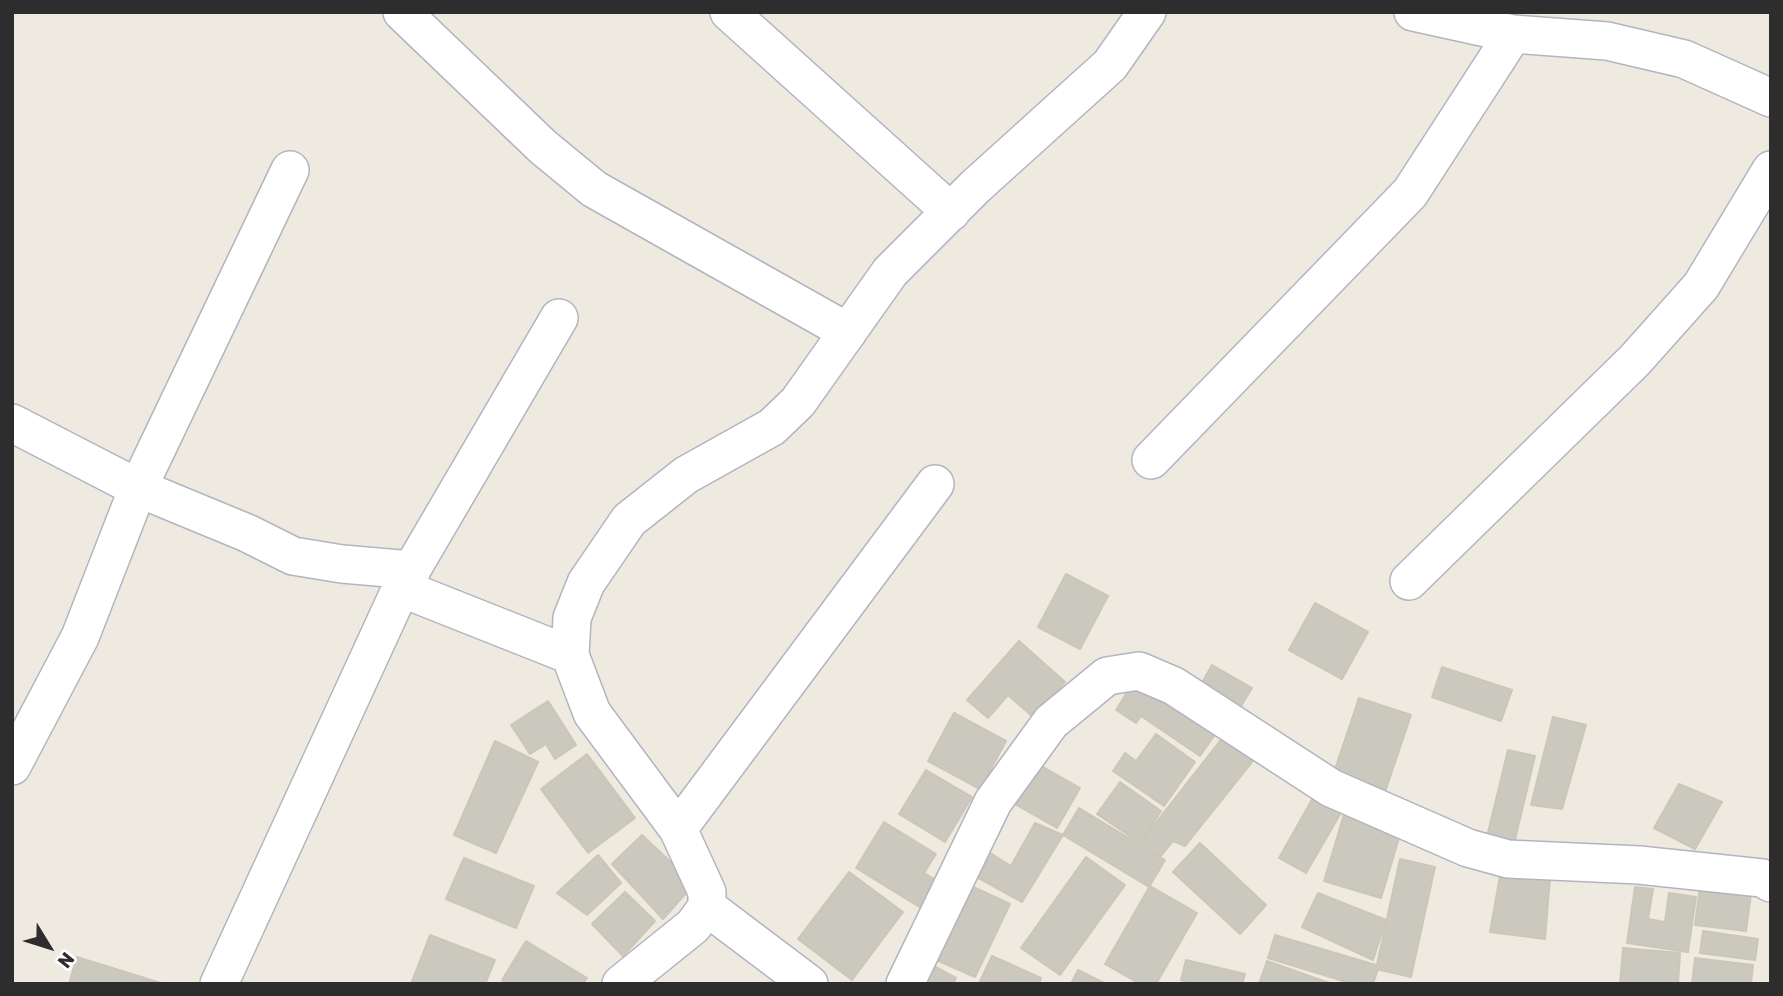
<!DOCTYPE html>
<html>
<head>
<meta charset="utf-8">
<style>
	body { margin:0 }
	#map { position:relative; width:1783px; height:996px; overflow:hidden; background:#efeadf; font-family:Rubik,sans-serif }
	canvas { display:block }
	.frame { position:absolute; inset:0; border:14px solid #2d2d2d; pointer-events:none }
	.north { position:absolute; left:14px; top:912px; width:70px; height:70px; -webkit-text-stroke:5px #fff; paint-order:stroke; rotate:128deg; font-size:19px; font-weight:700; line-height:28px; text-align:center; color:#2d2d2d }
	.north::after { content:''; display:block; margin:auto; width:24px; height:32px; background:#2d2d2d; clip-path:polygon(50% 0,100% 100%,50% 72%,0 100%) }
</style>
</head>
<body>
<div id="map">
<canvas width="1783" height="996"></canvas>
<div class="frame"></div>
<div class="north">N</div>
</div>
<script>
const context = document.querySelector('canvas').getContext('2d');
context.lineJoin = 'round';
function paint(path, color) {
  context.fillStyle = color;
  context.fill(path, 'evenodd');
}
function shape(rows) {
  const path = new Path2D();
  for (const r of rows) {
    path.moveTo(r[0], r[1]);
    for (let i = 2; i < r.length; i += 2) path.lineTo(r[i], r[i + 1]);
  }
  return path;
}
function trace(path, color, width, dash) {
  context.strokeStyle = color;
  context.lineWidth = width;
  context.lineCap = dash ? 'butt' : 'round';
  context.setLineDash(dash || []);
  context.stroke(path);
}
const building = shape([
	[1066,574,1108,596,1080,649,1038,627,1066,574],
	[1315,603,1368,632,1342,679,1289,650,1315,603],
	[1019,641,1065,682,1033,717,1008,695,988,718,967,700,1019,641],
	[1212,665,1252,688,1238,711,1199,688,1212,665],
	[1442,667,1512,690,1501,721,1432,697,1442,667],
	[1135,680,1216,733,1200,756,1141,716,1136,723,1116,710,1135,680],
	[1359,698,1411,715,1384,795,1332,778,1359,698],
	[548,701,576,745,555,759,546,744,530,754,511,725,548,701],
	[954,713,1006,741,980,789,928,761,954,713],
	[1553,717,1586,725,1562,809,1531,805,1553,717],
	[1156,734,1195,762,1164,806,1113,771,1125,753,1136,761,1156,734],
	[1223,737,1253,761,1185,846,1173,841,1159,858,1140,843,1223,737],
	[495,741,538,762,496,853,454,835,495,741],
	[1508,750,1535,756,1513,848,1486,841,1508,750],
	[587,754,635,818,588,853,541,789,587,754],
	[1029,759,1080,788,1057,828,1006,799,1029,759],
	[926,770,972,797,945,842,899,814,926,770],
	[1120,782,1161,811,1140,843,1097,814,1120,782],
	[1679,784,1722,802,1695,849,1654,828,1679,784],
	[1314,796,1342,811,1306,873,1279,858,1314,796],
	[1079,808,1165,860,1149,887,1063,835,1079,808],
	[1345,811,1402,828,1381,898,1324,881,1345,811],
	[884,822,936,854,924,873,938,881,921,908,856,868,884,822],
	[1035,823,1063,835,1022,902,973,875,987,851,1011,866,1035,823],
	[642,835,694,884,663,919,612,864,642,835],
	[1200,843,1266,905,1240,934,1173,872,1200,843],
	[598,855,621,883,587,915,557,893,598,855],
	[1086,857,1125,885,1060,975,1021,948,1086,857],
	[464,858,534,886,516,928,446,899,464,858],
	[1400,859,1435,867,1411,977,1376,969,1400,859],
	[1501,870,1550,877,1545,939,1490,932,1501,870],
	[849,872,903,912,852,980,798,939,849,872],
	[969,885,1010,904,975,977,934,959,969,885],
	[1150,886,1197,913,1156,984,1140,984,1105,964,1150,886],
	[1635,887,1653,889,1648,919,1665,922,1669,893,1696,897,1688,952,1627,943,1635,887],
	[1700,888,1751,894,1746,931,1695,925,1700,888],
	[625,892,655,921,623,956,592,924,625,892],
	[1318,893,1386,920,1373,960,1302,927,1318,893],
	[1703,931,1758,939,1755,960,1700,953,1703,931],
	[430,935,495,960,485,984,411,984,430,935],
	[1275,935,1379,966,1373,984,1353,984,1268,958,1275,935],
	[526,941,587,978,583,984,507,984,502,980,526,941],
	[1623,948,1680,953,1678,984,1620,984,1623,948],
	[992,956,1041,978,1039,984,980,981,992,956],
	[77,957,164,984,69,984,77,957],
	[1695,958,1753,965,1751,984,1692,984,1695,958],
	[1186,960,1245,974,1242,984,1194,984,1181,980,1186,960],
	[1267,961,1332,984,1259,984,1267,961],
	[930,964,956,978,953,984,920,984,930,964],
	[1078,970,1106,984,1071,984,1078,970]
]);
paint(building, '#cbc8be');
trace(building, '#cbc6b8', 2);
const minor = shape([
	[402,12,543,147,594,189,848,332],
	[729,12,951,212],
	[1413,12,1513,34,1607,41,1684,59,1771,98],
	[12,423,138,488,247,533,293,556,342,564,412,570],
	[1151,460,1410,193,1513,34],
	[1409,581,1635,360,1701,286,1771,170],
	[401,588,570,655],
	[12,766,80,637,138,488,290,170],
	[678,829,935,484],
	[707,907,809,984],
	[219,984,401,588,559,318],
	[621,984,693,926,707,907,707,892,678,829,592,713,570,655,572,618,586,583,629,520,686,475,772,427,798,402,890,272,976,186,1110,65,1147,12],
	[905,984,993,802,1051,722,1107,676,1139,671,1174,686,1331,788,1468,848,1508,859,1639,865,1762,878,1771,883]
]);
trace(minor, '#b3b4c1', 40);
trace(minor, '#fff', 37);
</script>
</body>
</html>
